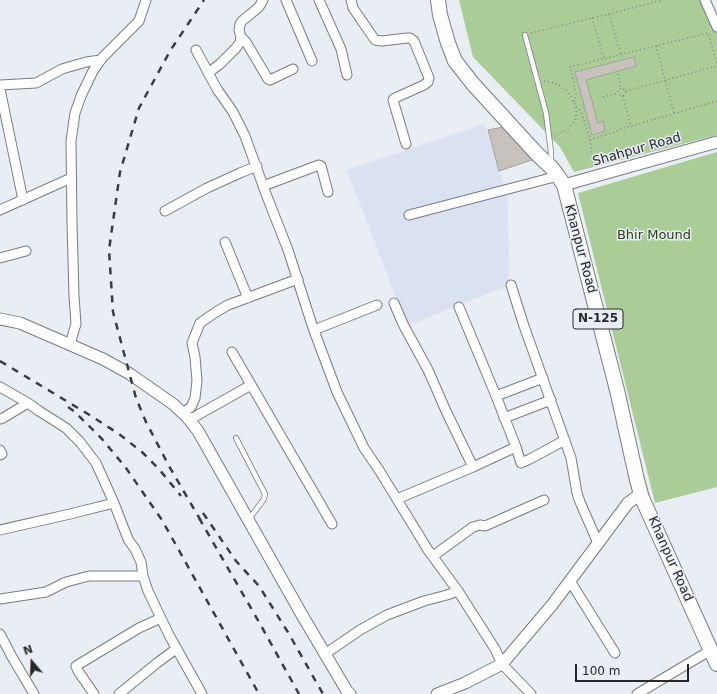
<!DOCTYPE html>
<html>
<head>
<meta charset="utf-8">
<style>
	body { margin:0 }
	#map { position:relative; width:717px; height:694px; overflow:hidden; background:#e9edf4; font-family:"DejaVu Sans",sans-serif }
	canvas { display:block }
	.north { position:absolute; left:12px; top:642px; width:40px; height:40px; -webkit-text-stroke:3px #e9edf4; paint-order:stroke; rotate:341deg; font-size:11px; font-weight:700; line-height:16px; text-align:center; color:#26282a }
	.north::after { content:''; display:block; margin:auto; width:14px; height:18px; background:#26282a; clip-path:polygon(50% 0,100% 100%,50% 72%,0 100%) }
	.scale { position:absolute; left:575px; top:664px; width:114px; height:18px; box-sizing:border-box; border:2px solid #26282a; border-top:0; padding-left:5px; font-size:12px; line-height:14px; white-space:nowrap; color:#26282a; -webkit-text-stroke:3px #e9edf4; paint-order:stroke }
</style>
</head>
<body>
<div id="map">
<canvas width="717" height="694"></canvas>
<div class="north">N</div>
<div class="scale">100 m</div>
</div>
<script>
const context = document.querySelector('canvas').getContext('2d');
context.lineJoin = 'round';
function paint(path, color) {
  context.fillStyle = color;
  context.fill(path, 'evenodd');
}
function shape(rows) {
  const path = new Path2D();
  for (const r of rows) {
    path.moveTo(r[0], r[1]);
    for (let i = 2; i < r.length; i += 2) path.lineTo(r[i], r[i + 1]);
  }
  return path;
}
function trace(path, color, width, dash) {
  context.strokeStyle = color;
  context.lineWidth = width;
  context.lineCap = dash ? 'butt' : 'round';
  context.setLineDash(dash || []);
  context.stroke(path);
}
function write(font, color, halo, rows, align = 'center') {
  context.font = font + ' "DejaVu Sans",sans-serif';
  context.lineWidth = 3;
  context.setLineDash([]);
  context.textBaseline = 'middle';
  context.strokeStyle = halo;
  context.fillStyle = color;
  for (const [text, x, y, turn = 0] of rows) {
    context.save();
    context.translate(x, y);
    context.rotate((+turn || 0) * Math.PI / 180);
    context.textAlign = isNaN(turn) ? turn : align;
    if (halo) context.strokeText(text, 0, 0);
    context.fillText(text, 0, 0);
    context.restore();
  }
}
paint(shape([
	[484,124,508,197,509,285,407,326,347,170]
]), '#dae1f0');
paint(shape([
	[459,0,702,0,717,31,717,135,574,172,560,147,473,57],
	[717,152,717,487,655,503,578,193]
]), '#aacd97');
const building = shape([
	[634,57,636,66,586,80,598,123,603,121,605,131,592,135,575,72,634,57],
	[503,127,535,159,499,171,488,130,503,127]
]);
paint(building, '#c7c2bb');
trace(building, '#a5a19a', 1);
const service = shape([
	[525,35,546,113,551,152,551,164],
	[236,438,265,494,264,499,249,519]
]);
const minor = shape([
	[286,0,312,61],
	[319,0,341,49,347,75],
	[351,0,353,8,375,40,382,41,407,38,410,38,414,41,429,78,428,82,424,85,395,98,393,100,406,144],
	[705,0,717,27],
	[241,37,246,42,268,79,270,80,293,69],
	[196,50,217,89,233,112,245,136,266,194,288,250,313,328,337,392,364,448,379,470,428,550,458,591,495,649,502,664,531,694],
	[208,73,220,64,236,48,240,42,241,37,239,30,240,24,242,21,259,7,263,0],
	[0,85,36,83,62,69,86,62,101,60],
	[0,89,23,200],
	[263,186,319,165,321,166,328,192],
	[0,210,71,178],
	[165,211,207,188,240,173,257,166],
	[409,215,558,176],
	[225,242,248,298],
	[0,258,26,251],
	[511,285,524,326,571,458,577,493,580,502,598,543],
	[394,303,403,324,428,370,446,411,473,467],
	[459,307,496,396,516,447,521,463,530,459,565,440],
	[314,330,377,305],
	[70,344,76,324,74,296,72,223,71,141,75,113,81,96,93,71,102,58,139,21,146,0],
	[232,352,332,524],
	[0,387,28,403,39,411,66,428,80,442,96,463,114,503,126,534,129,541,135,549,141,562,143,576,148,591,169,635,202,694],
	[496,396,543,378],
	[183,413,191,407,195,398,197,381,195,357,192,343,200,323,216,312,228,305,298,279],
	[504,418,551,400],
	[0,419,3,418,28,403],
	[189,420,251,385],
	[0,450,2,454,0,455],
	[397,499,473,467,516,447],
	[0,530,70,514,114,503],
	[433,556,473,527,480,525,485,526,544,500],
	[570,581,615,653],
	[0,599,46,592,66,582,89,576,143,576],
	[0,634,12,657,34,694],
	[325,654,360,630,387,615,424,601,447,595,458,591],
	[94,694,78,671,76,666,139,628,161,618],
	[119,694,157,663,176,649],
	[637,694,711,650]
]);
const tertiary = shape([
	[564,185,717,142],
	[0,319,20,323,103,359,130,374,173,404,187,417,198,431,302,615,347,691,350,694],
	[437,694,465,683,502,664,552,605,628,503,640,494]
]);
const trunk = shape([
	[438,0,440,15,448,43,455,61,473,84,538,155,551,167,558,176,564,185,617,390,637,480,642,498,717,664]
]);
trace(service, '#787c82', 6);
trace(minor, '#787c82', 11);
trace(tertiary, '#787c82', 13);
trace(trunk, '#787c82', 16);
trace(shape([
	[609,14,621,54],
	[592,18,604,58],
	[531,33,609,14,663,0],
	[656,46,674,113],
	[618,74,621,88],
	[544,81,557,84,566,90,572,98,576,107,576,117,575,122,571,126,566,130,554,136],
	[626,91,717,66],
	[623,96,625,93,626,91,623,89,621,88,618,91,618,93,621,96,623,96,631,126],
	[603,97,618,93],
	[574,102,576,94,570,67,708,33,717,63],
	[576,107,579,109,582,114,590,140,592,155],
	[590,140,615,132,621,129,717,101]
]), '#808387', 1.5, [1, 3]);
trace(service, '#fff', 4.5);
trace(minor, '#fff', 9);
trace(tertiary, '#fff', 11);
trace(trunk, '#fff', 14);
trace(shape([
	[0,361,88,414,119,434,142,452,159,469,181,496],
	[68,407,75,412,102,439,126,468,162,520,259,694],
	[203,513,236,561,259,586,289,634,323,694],
	[199,518,259,622,299,694],
	[201,521,169,466,146,422,136,398,113,312,109,250,120,172,139,108,170,51,204,0]
]), '#3b3d40', 2.5, [7, 7]);
for (const [x, y, w] of [
	[598,319,50]
]) {
  const box = new Path2D();
  box.roundRect(x - w / 2, y - 10, w, 20, 3);
  context.fillStyle = '#e9edf4';
  context.fill(box);
  trace(box, '#26282a', 1);
}
write('bold 12px', '#26282a', null, [
	["N-125",598,319]
]);
write('13px', '#26282a', '#e9edf4', [
	["Shahpur Road",637,150,-16],
	["Khanpur Road",580,249,75],
	["Khanpur Road",670,559,66]
]);
write('13px', '#264212', '#e9edf4', [
	["Bhir Mound",654,236]
]);
</script>
</body>
</html>
